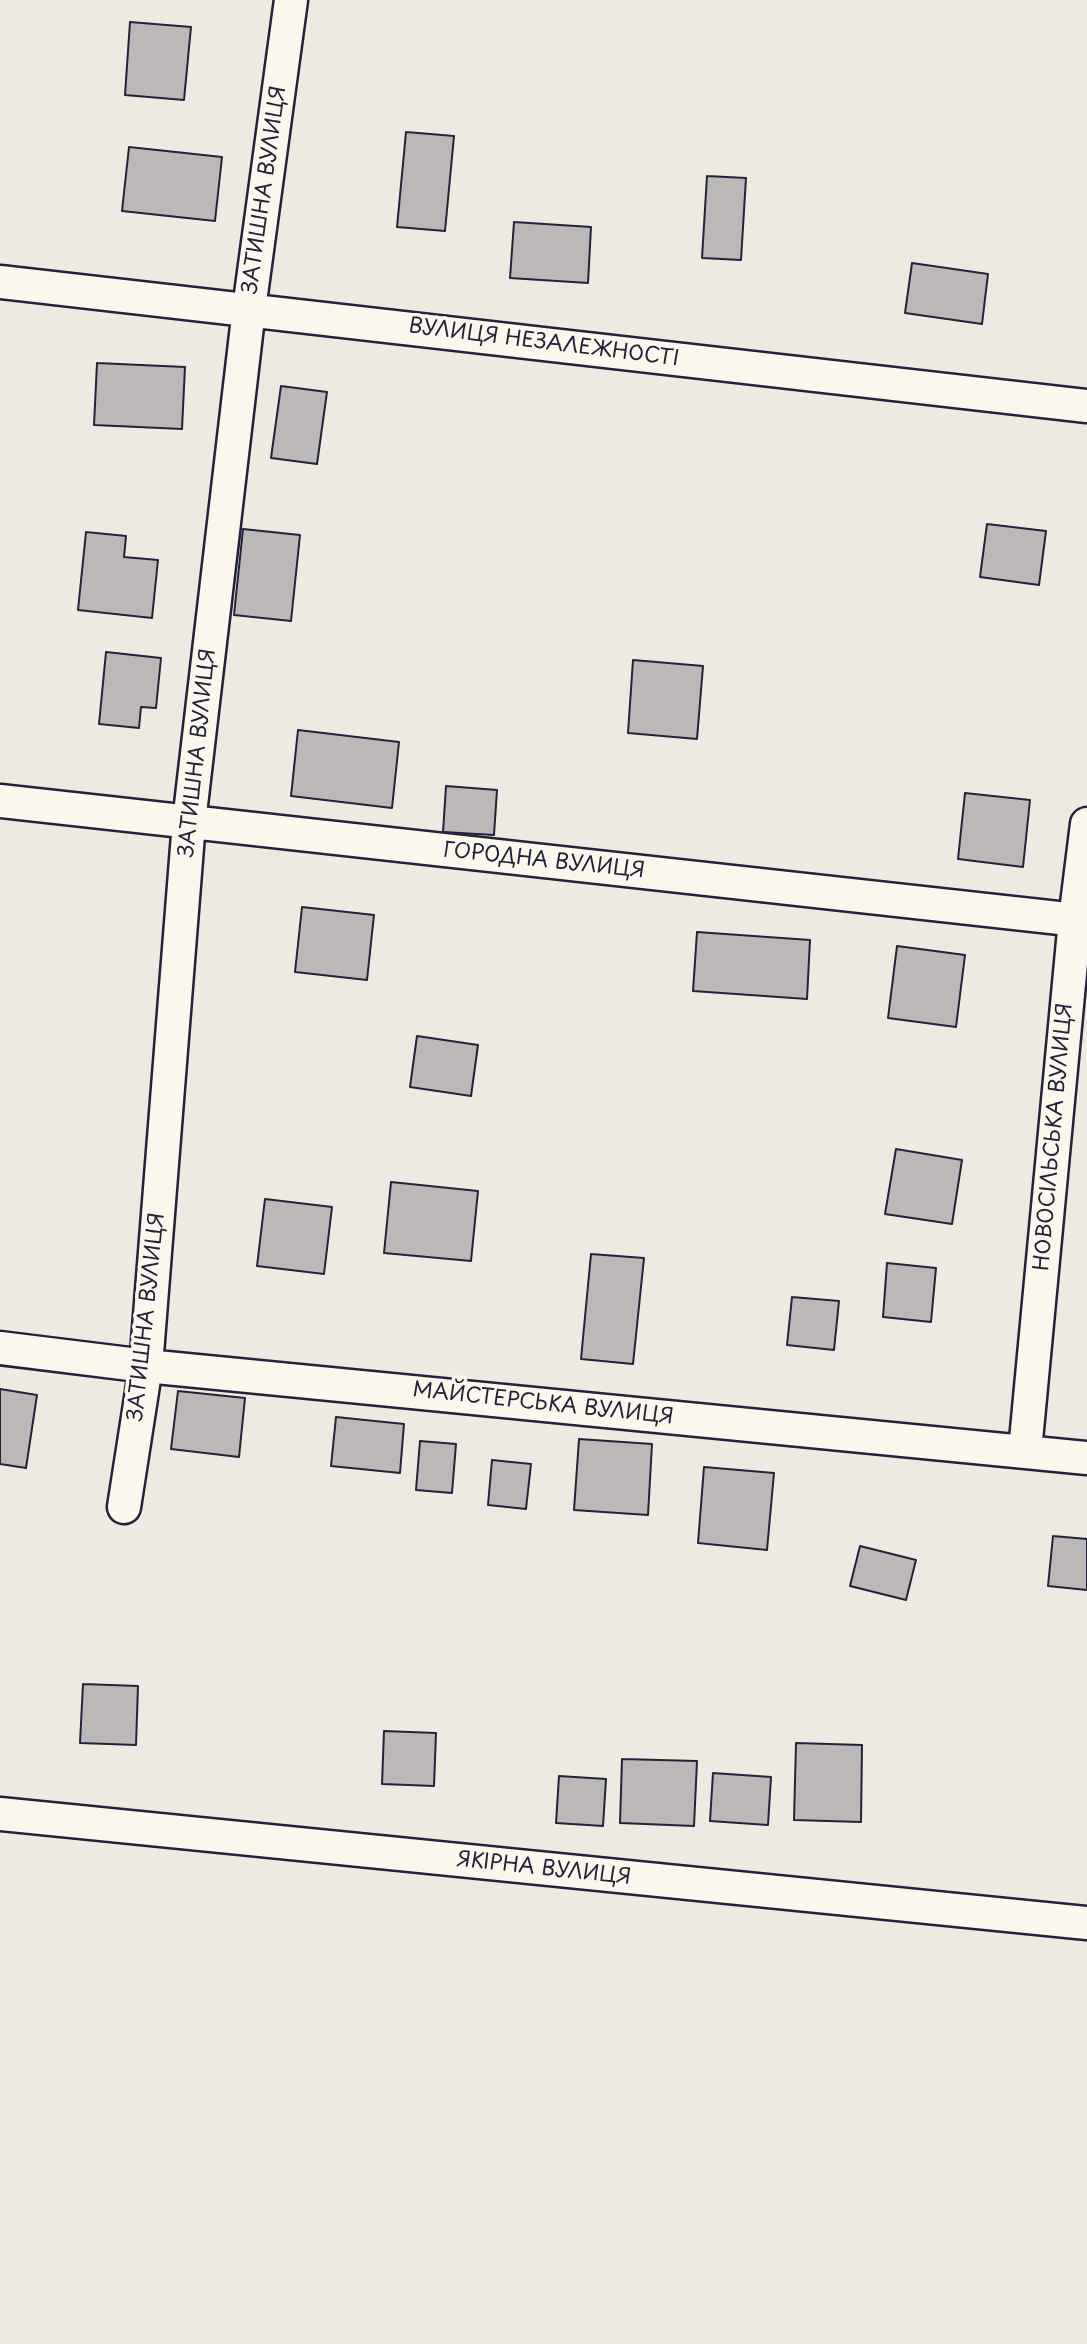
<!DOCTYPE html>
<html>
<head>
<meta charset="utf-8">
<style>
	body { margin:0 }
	canvas { display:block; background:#eeeae2 }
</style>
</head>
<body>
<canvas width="1087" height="2344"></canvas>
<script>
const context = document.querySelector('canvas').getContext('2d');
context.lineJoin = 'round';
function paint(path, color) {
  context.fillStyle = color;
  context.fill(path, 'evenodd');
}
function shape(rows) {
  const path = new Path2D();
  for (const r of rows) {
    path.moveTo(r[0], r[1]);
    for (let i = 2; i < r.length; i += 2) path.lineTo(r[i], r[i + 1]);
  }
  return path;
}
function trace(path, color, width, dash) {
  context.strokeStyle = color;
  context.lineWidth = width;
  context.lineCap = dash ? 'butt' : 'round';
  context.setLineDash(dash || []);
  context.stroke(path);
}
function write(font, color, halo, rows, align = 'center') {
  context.font = font + ' "Playpen Sans",sans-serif';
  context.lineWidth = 7;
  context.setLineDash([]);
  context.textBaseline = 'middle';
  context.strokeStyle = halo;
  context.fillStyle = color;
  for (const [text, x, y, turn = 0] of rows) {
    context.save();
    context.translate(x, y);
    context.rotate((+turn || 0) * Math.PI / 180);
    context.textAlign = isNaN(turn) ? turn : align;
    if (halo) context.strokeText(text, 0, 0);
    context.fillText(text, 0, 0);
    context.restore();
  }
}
const building = shape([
	[130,22,191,27,184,100,125,95,130,22],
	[406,132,454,136,445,231,397,227,406,132],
	[129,147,222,157,215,221,122,211,129,147],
	[707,176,746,178,741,260,702,258,707,176],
	[514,222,591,227,588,283,510,278,514,222],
	[912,263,988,274,982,324,905,313,912,263],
	[97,363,185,367,182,429,94,425,97,363],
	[281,386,327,392,317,464,271,458,281,386],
	[987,524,1046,531,1039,585,980,577,987,524],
	[243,529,300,535,291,621,234,615,243,529],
	[86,532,126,536,124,557,158,560,152,618,78,610,86,532],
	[106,652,161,658,156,708,141,707,139,728,99,724,106,652],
	[633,660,703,666,697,739,628,733,633,660],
	[298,730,399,742,392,808,291,796,298,730],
	[446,786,497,790,494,835,443,832,446,786],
	[965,793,1030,800,1023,867,958,859,965,793],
	[302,907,374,915,367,980,295,972,302,907],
	[697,932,810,940,807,999,693,991,697,932],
	[897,946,965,955,956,1027,888,1018,897,946],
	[417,1036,478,1045,471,1096,410,1087,417,1036],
	[896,1149,962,1160,952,1224,885,1214,896,1149],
	[391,1182,478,1191,471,1261,384,1253,391,1182],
	[265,1199,332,1207,324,1274,257,1266,265,1199],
	[591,1254,644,1258,633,1364,581,1359,591,1254],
	[887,1263,936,1268,931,1322,883,1317,887,1263],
	[792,1297,839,1301,834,1350,787,1345,792,1297],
	[0,1389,37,1395,26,1468,0,1464,0,1389],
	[178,1391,245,1398,239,1457,171,1449,178,1391],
	[336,1417,404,1424,400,1473,331,1466,336,1417],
	[579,1439,652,1444,648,1515,574,1510,579,1439],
	[420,1441,456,1444,452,1493,416,1490,420,1441],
	[492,1460,531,1464,526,1509,488,1505,492,1460],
	[704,1467,774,1473,767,1550,698,1543,704,1467],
	[1053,1536,1087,1539,1087,1590,1048,1586,1053,1536],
	[860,1546,916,1560,906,1600,850,1586,860,1546],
	[83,1684,138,1686,136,1745,80,1743,83,1684],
	[384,1731,436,1733,434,1786,382,1784,384,1731],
	[796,1743,862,1745,861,1822,794,1820,796,1743],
	[622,1759,697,1761,694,1826,620,1823,622,1759],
	[713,1773,771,1777,768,1825,710,1821,713,1773],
	[559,1776,606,1779,603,1826,556,1823,559,1776]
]);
paint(building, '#bcb8b8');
trace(building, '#22223b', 2);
const street = shape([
	[0,282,1087,406],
	[0,801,1087,921],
	[0,1348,146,1366,1087,1458],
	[1025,1451,1075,920,1087,824],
	[124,1507,146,1366,189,822,249,309,291,0],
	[0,1814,1087,1923]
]);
trace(street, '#22223b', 37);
trace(street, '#fbf7ec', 32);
write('21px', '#22223b', '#fbf7ec', [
	["ЗАТИШНА ВУЛИЦЯ",265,190,-82],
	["ВУЛИЦЯ НЕЗАЛЕЖНОСТІ",544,343,7],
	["ЗАТИШНА ВУЛИЦЯ",198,753,-84],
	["ГОРОДНА ВУЛИЦЯ",544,861,6],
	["НОВОСІЛЬСЬКА ВУЛИЦЯ",1054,1137,-85],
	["ЗАТИШНА ВУЛИЦЯ",147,1317,-84],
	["МАЙСТЕРСЬКА ВУЛИЦЯ",543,1404,6],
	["ЯКІРНА ВУЛИЦЯ",544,1869,6]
]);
</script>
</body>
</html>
